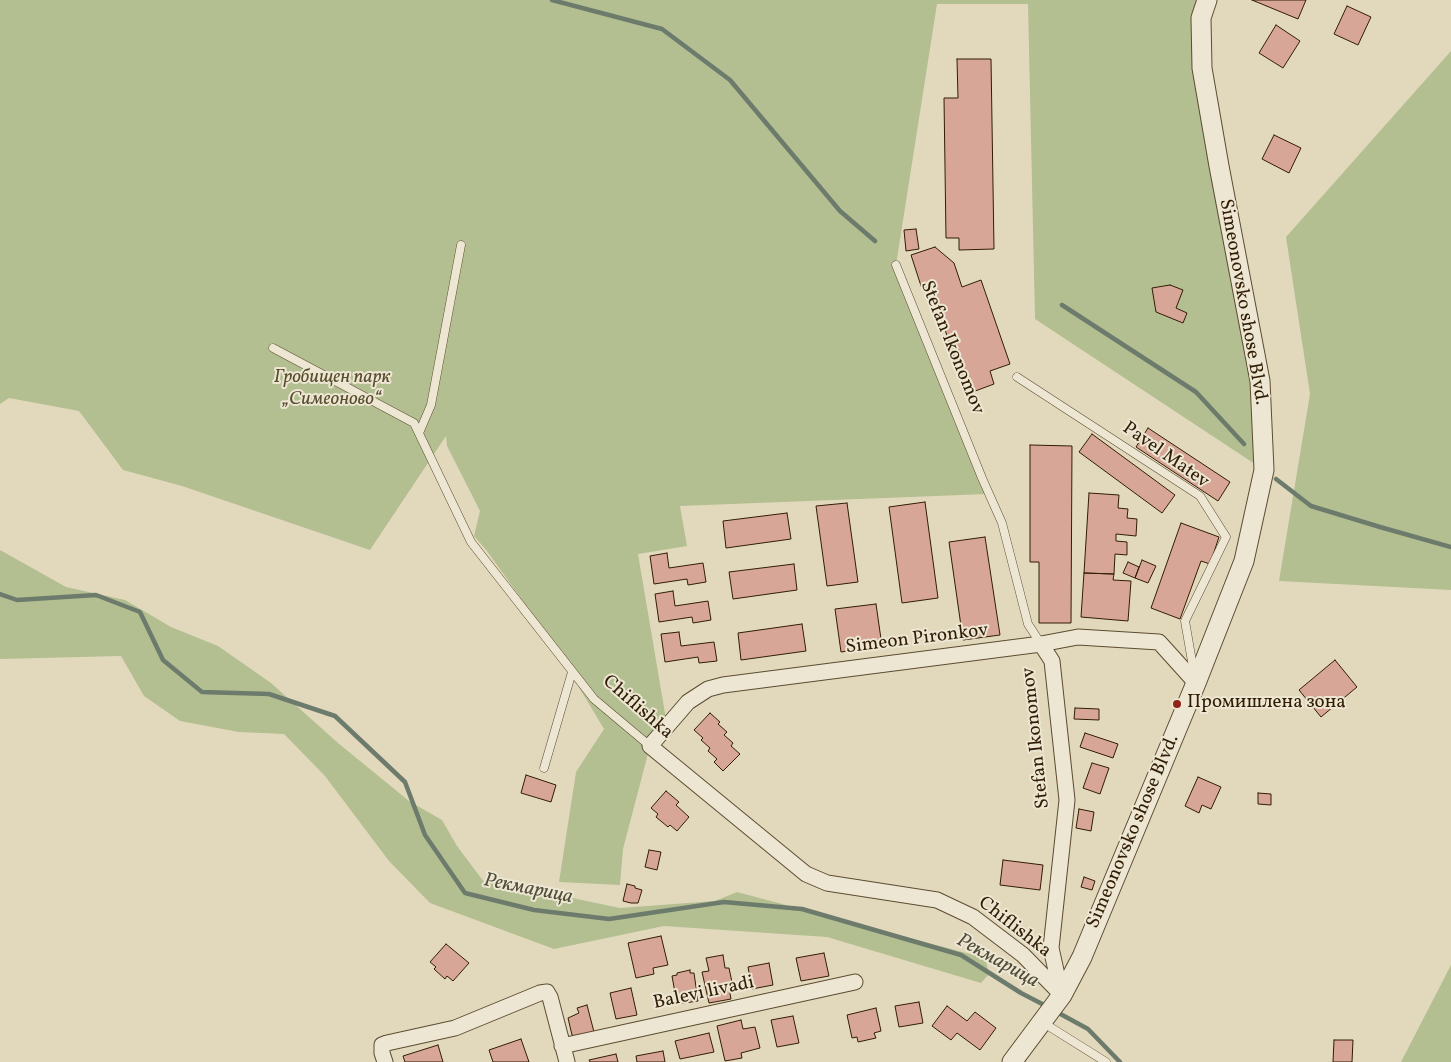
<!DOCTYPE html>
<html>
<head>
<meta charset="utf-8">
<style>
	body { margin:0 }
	canvas { display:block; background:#e2d9bc }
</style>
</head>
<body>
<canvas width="1451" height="1062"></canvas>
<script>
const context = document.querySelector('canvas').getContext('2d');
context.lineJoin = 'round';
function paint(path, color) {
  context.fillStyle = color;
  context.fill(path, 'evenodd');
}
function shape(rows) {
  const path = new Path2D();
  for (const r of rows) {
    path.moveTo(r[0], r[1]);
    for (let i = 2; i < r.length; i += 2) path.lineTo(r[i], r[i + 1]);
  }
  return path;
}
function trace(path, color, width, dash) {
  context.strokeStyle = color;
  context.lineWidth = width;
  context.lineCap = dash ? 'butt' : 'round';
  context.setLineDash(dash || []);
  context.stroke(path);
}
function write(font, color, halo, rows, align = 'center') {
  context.font = font + ' Vollkorn,serif';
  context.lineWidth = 4;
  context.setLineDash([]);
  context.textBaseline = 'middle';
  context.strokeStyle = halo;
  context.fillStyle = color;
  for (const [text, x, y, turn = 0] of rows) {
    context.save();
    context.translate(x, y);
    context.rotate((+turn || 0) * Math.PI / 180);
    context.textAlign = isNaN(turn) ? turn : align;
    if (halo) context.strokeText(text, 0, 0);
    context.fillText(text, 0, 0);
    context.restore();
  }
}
paint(shape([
	[0,0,1207,0,1201,18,1219,166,1264,470,1035,319,1028,4,937,4,896,265,987,494,680,506,687,546,638,554,667,725,650,746,623,849,620,885,559,882,576,772,604,729,550,639,487,551,474,536,480,511,447,446,446,436,370,550,182,486,123,470,79,411,9,398,0,404],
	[1451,51,1451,590,1279,581,1310,394,1286,237],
	[0,550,66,587,125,600,171,627,218,646,271,683,338,743,409,801,442,820,457,846,484,882,520,887,620,908,715,901,737,892,985,958,989,974,981,983,827,937,664,926,554,949,430,903,389,861,325,776,284,734,239,732,180,721,144,696,121,656,0,659],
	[1451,965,1451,1062,1401,1062]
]), '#b3bf91');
trace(shape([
	[552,0,662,29,730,80,840,211,875,241],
	[1062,305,1196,392,1244,444],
	[1276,479,1311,506,1380,527,1451,547],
	[0,594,17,600,96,595,140,612,163,660,202,692,269,694,335,716,405,782,425,835,465,893,534,910,609,919,724,902,802,909,961,955,1021,993,1048,1007],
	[1055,1011,1088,1029,1120,1062]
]), '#6d7b6d', 4.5);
const building = shape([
	[1252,0,1306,0,1298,19,1252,0],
	[1347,6,1371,17,1358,45,1334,34,1347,6],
	[1276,25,1300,41,1283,68,1259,53,1276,25],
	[957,59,991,59,994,249,959,250,959,238,946,238,944,98,958,98,957,59],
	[1274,135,1301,148,1289,173,1262,159,1274,135],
	[916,229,919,249,906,251,904,230,916,229],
	[935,247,954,263,962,287,981,280,1010,364,990,371,994,384,967,394,930,286,922,289,911,255,935,247],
	[1170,285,1183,290,1176,308,1187,313,1183,323,1156,312,1152,288,1170,285],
	[1148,428,1230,482,1218,501,1136,447,1148,428],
	[1092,434,1175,495,1162,513,1079,452,1092,434],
	[1030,445,1072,446,1071,623,1039,623,1039,562,1030,562,1030,445],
	[1089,493,1119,495,1118,508,1128,509,1127,518,1137,519,1136,536,1116,534,1116,541,1127,542,1127,555,1115,554,1114,574,1084,573,1089,493],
	[925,502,938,598,902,603,889,507,925,502],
	[847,503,858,582,827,586,816,506,847,503],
	[787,513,791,539,726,548,723,521,787,513],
	[1181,523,1219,537,1210,564,1201,561,1180,619,1151,608,1181,523],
	[985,537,1000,635,963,640,949,542,985,537],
	[667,553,669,568,703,563,706,582,688,585,687,579,654,584,650,556,667,553],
	[1142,560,1156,566,1148,583,1135,578,1142,560],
	[1128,562,1139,567,1135,578,1123,573,1128,562],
	[794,564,797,590,733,599,729,572,794,564],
	[1084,573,1114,574,1113,580,1131,581,1128,621,1081,617,1084,573],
	[673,591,675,606,708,601,711,620,693,623,692,617,659,622,655,594,673,591],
	[876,604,882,646,841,652,835,609,876,604],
	[802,624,806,651,741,660,738,633,802,624],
	[679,632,681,646,714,642,717,661,699,663,698,657,665,662,661,634,679,632],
	[1335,660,1357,687,1321,717,1299,690,1335,660],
	[1075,708,1099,709,1099,720,1074,719,1075,708],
	[710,713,720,722,718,724,727,732,724,735,733,743,731,746,740,754,723,771,714,762,717,759,708,751,710,748,701,740,703,738,694,730,710,713],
	[1085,733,1118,744,1113,758,1080,747,1085,733],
	[1092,763,1109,768,1100,794,1083,788,1092,763],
	[526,775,556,785,551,802,521,793,526,775],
	[1198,777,1221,787,1211,809,1202,805,1199,813,1185,806,1198,777],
	[666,791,679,802,676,805,689,817,677,831,670,825,668,827,656,817,658,814,651,808,666,791],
	[1258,793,1271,794,1271,805,1258,804,1258,793],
	[1079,809,1094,812,1091,831,1076,828,1079,809],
	[649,850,661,852,657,870,645,867,649,850],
	[1003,860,1043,865,1040,890,1000,885,1003,860],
	[1084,877,1095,881,1092,890,1081,887,1084,877],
	[627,884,635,886,635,888,642,890,638,903,631,903,623,901,627,884],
	[661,936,668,965,653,968,654,974,636,978,628,943,661,936],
	[446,944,469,963,453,981,447,976,445,979,434,969,436,967,430,962,446,944],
	[824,953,829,976,801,981,796,958,824,953],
	[723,955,725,968,729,968,733,987,729,988,731,999,709,1003,702,972,709,971,706,958,723,955],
	[769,963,773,985,752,989,748,967,769,963],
	[690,970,690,973,694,973,698,1001,677,1004,672,976,677,975,677,973,690,970],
	[631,988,637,1015,616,1019,610,993,631,988],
	[919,1002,923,1023,899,1027,895,1006,919,1002],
	[587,1005,594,1032,574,1036,572,1035,568,1018,579,1013,577,1008,587,1005],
	[947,1006,967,1021,975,1012,996,1028,980,1050,957,1033,951,1040,932,1026,947,1006],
	[876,1008,881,1031,874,1033,876,1038,858,1042,857,1037,852,1038,847,1015,876,1008],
	[793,1016,799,1043,777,1047,771,1020,793,1016],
	[741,1020,743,1029,755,1027,760,1048,741,1053,742,1058,725,1061,717,1026,741,1020],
	[709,1033,714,1052,680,1059,675,1041,709,1033],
	[521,1039,529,1062,493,1062,489,1050,521,1039],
	[1334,1040,1353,1040,1352,1062,1333,1062,1334,1040],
	[438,1045,443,1062,405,1062,403,1056,438,1045],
	[663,1051,665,1062,637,1062,636,1056,663,1051],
	[616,1054,618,1062,590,1062,589,1060,616,1054]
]);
paint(building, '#d8a696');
trace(building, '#311d03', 1);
const service = shape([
	[896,265,982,478,1002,523,1028,624,1041,644],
	[273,348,414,423,471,542,594,699,650,746],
	[1017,377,1200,496,1226,537,1185,621,1194,673],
	[419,433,431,405,461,245],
	[544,768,572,672],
	[1042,1022,1106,1062]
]);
const minor = shape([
	[1041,644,1052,661,1067,800,1051,948,1061,993],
	[1062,995,1023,955,973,917,937,900,827,883,806,874,650,746,688,702,708,689,723,685,1041,644,1078,637,1159,642,1196,683],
	[562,1046,855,982],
	[385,1062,382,1053,382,1045,387,1043,455,1028,540,993,547,992,550,997,567,1062]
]);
const tertiary = shape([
	[1012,1062,1062,995,1082,957,1196,683,1244,561,1264,470,1260,381,1219,166,1202,68,1201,18,1207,0]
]);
trace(service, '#5d4c31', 9);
trace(minor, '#5d4c31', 17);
trace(tertiary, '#5d4c31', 21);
trace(service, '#ece6d3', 8);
trace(minor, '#ece6d3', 15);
trace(tertiary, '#ece6d3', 19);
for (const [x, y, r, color] of [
	[1177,704,5,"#8f2418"]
]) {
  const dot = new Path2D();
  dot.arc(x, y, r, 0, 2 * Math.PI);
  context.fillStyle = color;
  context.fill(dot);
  trace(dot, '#ece6d3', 2);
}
write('19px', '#311d03', '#ece6d3', [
	["Simeonovsko shose Blvd.",1242,302,80],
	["Stefan Ikonomov",951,348,68],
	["Pavel Matev",1165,456,35],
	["Simeon Pironkov",917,640,-7],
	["Chiflishka",637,708,41],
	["Stefan Ikonomov",1037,738,-96],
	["Simeonovsko shose Blvd.",1134,832,-67],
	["Chiflishka",1014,928,38],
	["Balevi livadi",704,994,-12]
]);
write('italic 19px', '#584e2e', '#ece6d3', [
	["Гробищен парк",332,379],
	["„Симеоново“",332,401]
]);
write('19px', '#311d03', '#ece6d3', [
	["Промишлена зона",1187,704]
], 'left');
write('italic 20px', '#4f4c38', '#ece6d3', [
	["Рекмарица",528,890,11],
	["Рекмарица",997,962,29]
]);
</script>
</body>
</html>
